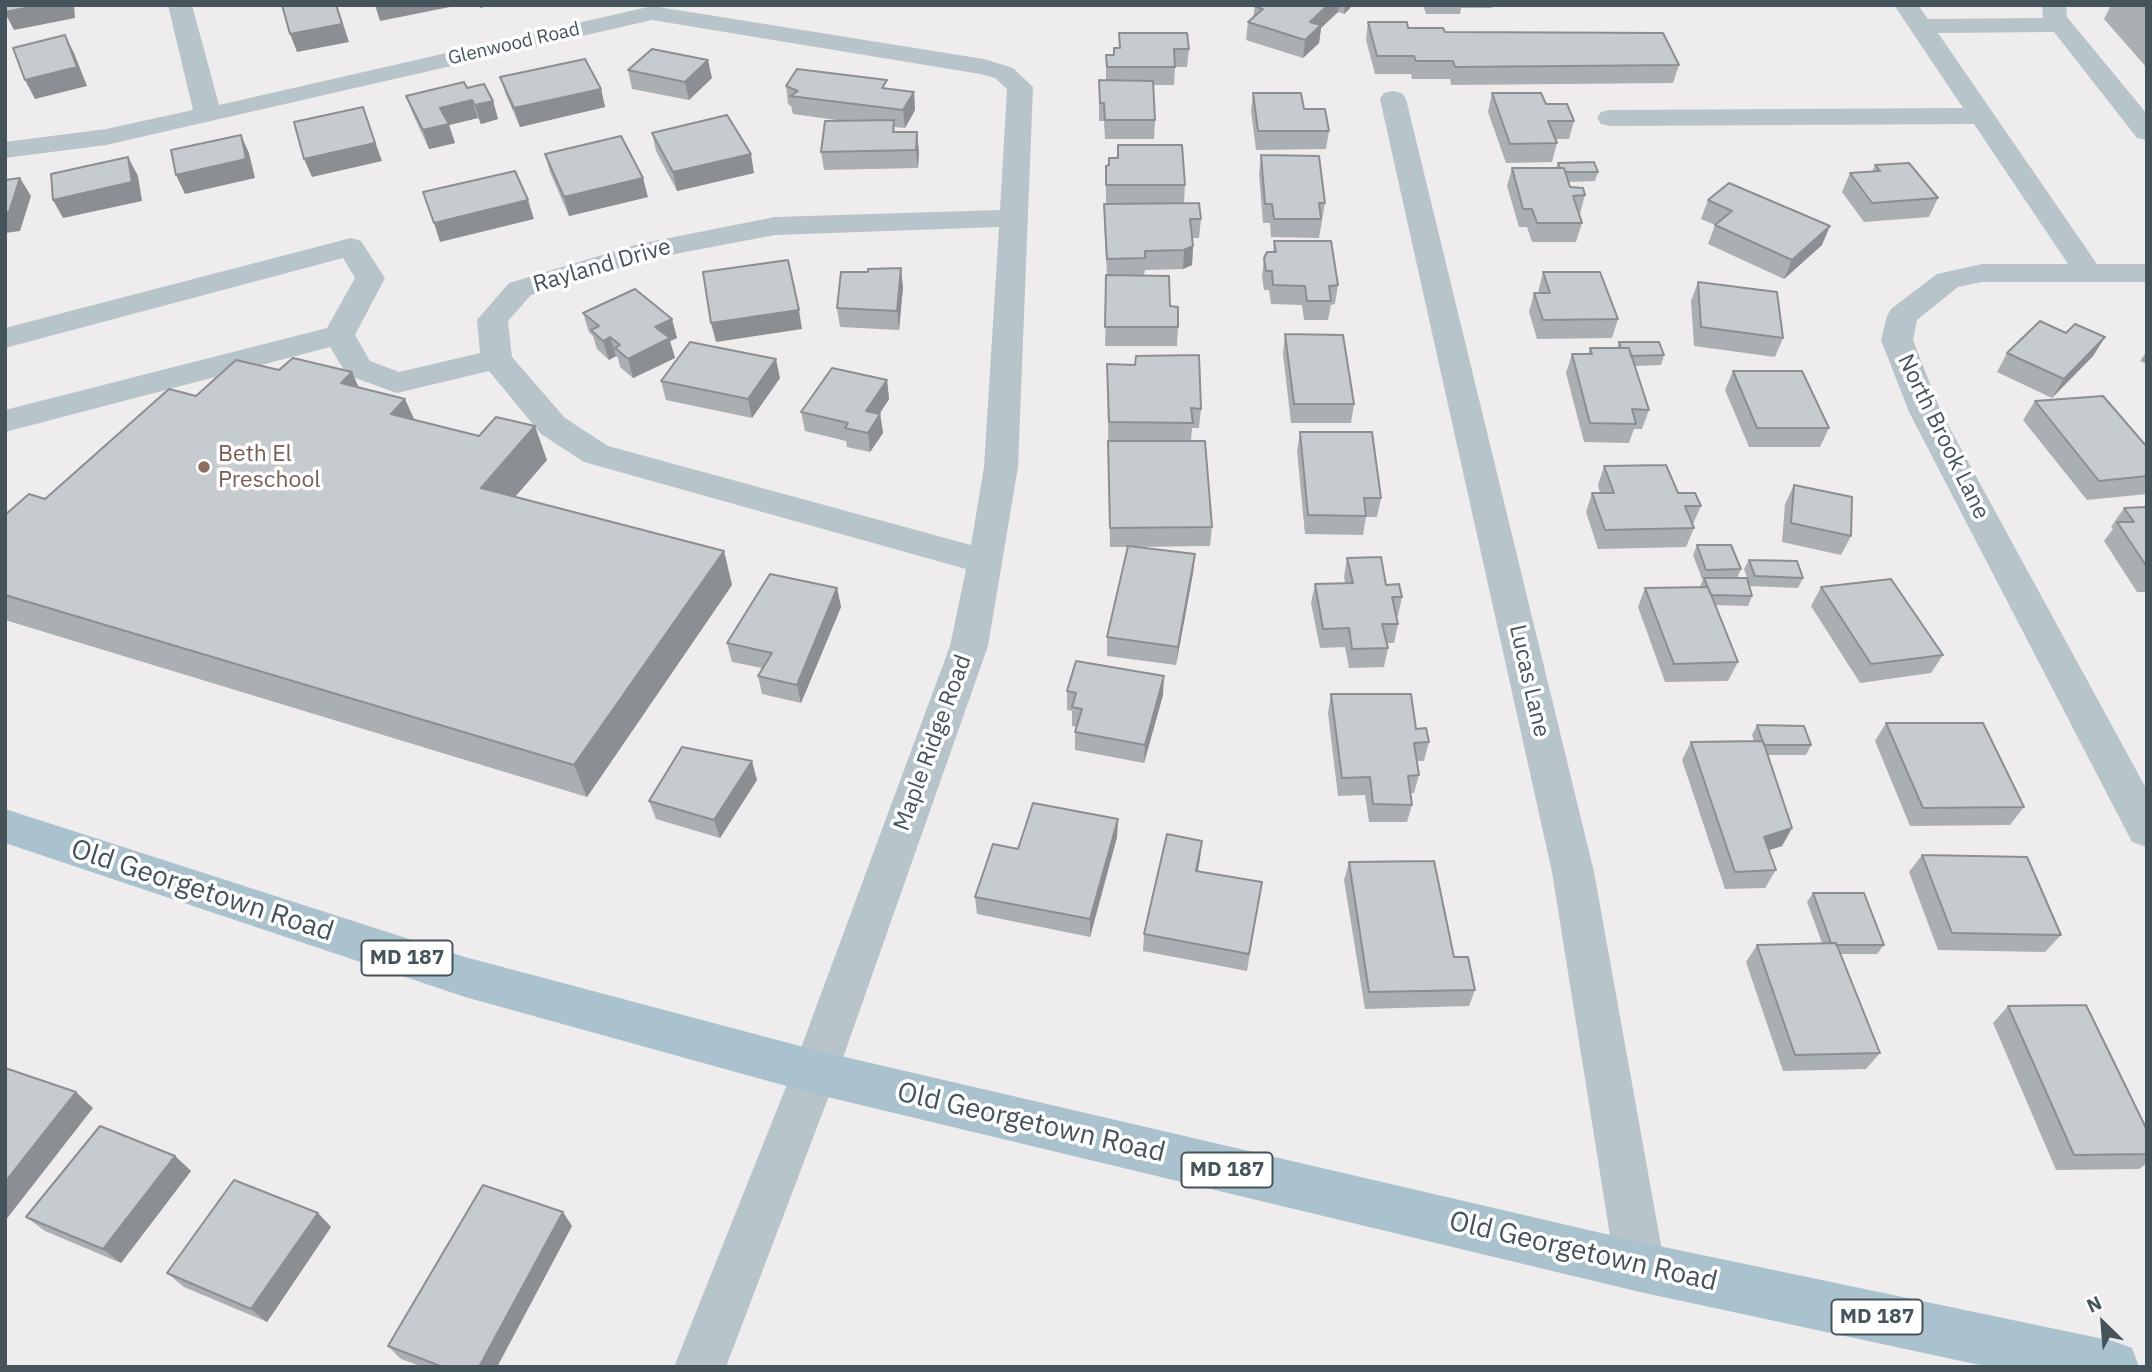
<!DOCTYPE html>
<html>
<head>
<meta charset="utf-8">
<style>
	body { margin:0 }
	#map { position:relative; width:2152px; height:1372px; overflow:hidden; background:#efeced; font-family:"IBM Plex Sans",sans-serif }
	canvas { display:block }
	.frame { position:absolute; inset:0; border:7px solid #44545a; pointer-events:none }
	.north { position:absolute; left:2068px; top:1288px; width:70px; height:70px; -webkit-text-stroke:5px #fff; paint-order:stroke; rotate:335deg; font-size:19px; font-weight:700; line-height:28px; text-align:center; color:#44545a }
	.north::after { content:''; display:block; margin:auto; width:24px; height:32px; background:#44545a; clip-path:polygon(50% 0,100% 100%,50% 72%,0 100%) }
</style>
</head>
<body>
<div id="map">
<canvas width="2152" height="1372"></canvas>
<div class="frame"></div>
<div class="north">N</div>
</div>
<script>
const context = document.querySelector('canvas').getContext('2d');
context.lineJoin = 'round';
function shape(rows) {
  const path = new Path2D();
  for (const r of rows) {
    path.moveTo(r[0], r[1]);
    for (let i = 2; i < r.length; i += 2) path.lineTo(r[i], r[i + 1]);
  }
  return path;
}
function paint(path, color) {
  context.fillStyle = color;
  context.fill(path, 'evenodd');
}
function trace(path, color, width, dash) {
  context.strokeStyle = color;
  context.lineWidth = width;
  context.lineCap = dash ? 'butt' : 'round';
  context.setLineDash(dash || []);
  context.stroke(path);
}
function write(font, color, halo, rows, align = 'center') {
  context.font = font + ' "IBM Plex Sans",sans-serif';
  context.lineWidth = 7;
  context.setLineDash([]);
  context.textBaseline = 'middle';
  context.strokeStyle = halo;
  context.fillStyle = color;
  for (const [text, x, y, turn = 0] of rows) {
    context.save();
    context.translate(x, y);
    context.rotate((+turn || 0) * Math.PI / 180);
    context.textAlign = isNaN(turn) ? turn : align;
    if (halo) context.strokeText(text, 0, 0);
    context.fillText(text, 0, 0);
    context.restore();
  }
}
paint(shape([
	[168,5,192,5,219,105,652,6,984,59,1013,68,1033,87,1018,467,988,646,838,1072,726,1367,674,1367,792,1072,950,646,966,569,584,462,541,434,489,371,397,393,347,375,330,347,5,432,5,410,327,328,355,278,343,258,5,348,5,328,351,238,361,241,385,278,355,335,370,361,399,372,480,353,477,320,509,283,639,244,775,217,1000,210,1007,89,995,78,980,74,652,20,106,145,5,158,5,142,106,129,193,110,168,5],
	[999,227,984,467,971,545,608,446,565,418,512,357,508,321,531,295,654,258,775,235,999,227],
	[1894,5,1918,5,1928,19,2043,18,2042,5,2066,5,2067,17,2147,114,2147,140,2137,138,2054,32,1938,33,2097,264,2147,264,2147,282,1982,282,1958,287,1917,320,1913,340,1941,412,2147,790,2147,847,2132,842,1909,412,1881,340,1887,316,1891,309,1937,274,1982,264,2068,264,1974,124,1610,126,1601,124,1597,118,1601,112,1610,110,1963,108,1894,5],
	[1393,91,1402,93,1406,99,1594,872,1665,1267,1658,1285,1640,1292,1622,1285,1615,1267,1552,872,1380,99,1384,93,1393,91]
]), '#b7c4ca');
paint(shape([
	[5,809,465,957,815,1050,1640,1242,2113,1341,2132,1348,2139,1367,1989,1367,1640,1292,815,1094,465,997,5,843,5,809]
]), '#aac2cd');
paint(shape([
	[1255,5,1353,5,1344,14,1338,12,1321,28,1319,43,1303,58,1246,40,1248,22,1253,18],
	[1423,5,1493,5,1492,8,1461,8,1460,14,1426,14],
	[2111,5,2147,5,2147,68,2104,19],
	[1368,22,1445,32,1679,65,1673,83,1451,85,1450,79,1412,79,1411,74,1375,74,1366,40],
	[1119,33,1189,49,1187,67,1175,67,1174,85,1153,85,1155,120,1154,139,1105,139,1104,121,1099,121,1099,80,1106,80,1106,55,1114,55,1119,48],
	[628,70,712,78,689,100,632,89],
	[500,77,601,89,605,107,520,127,506,95],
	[786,86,888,88,914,92,915,110,905,128,894,127,895,132,919,151,918,168,824,170,821,152,844,121,793,114,791,106,788,104],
	[467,88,493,101,498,119,481,124,478,118,449,125,455,143,429,149,413,114,406,96],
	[1253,93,1304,109,1329,131,1326,149,1256,150,1251,111],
	[1492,93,1546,104,1574,121,1569,139,1555,139,1557,143,1552,162,1506,163,1488,112],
	[652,133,754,173,677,191,656,151],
	[545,154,648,197,569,216,550,172],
	[1261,155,1325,203,1319,238,1271,237,1270,223,1263,223,1259,174],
	[1558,163,1598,172,1595,181,1568,182,1570,187,1585,195,1580,214,1579,214,1582,223,1576,242,1532,242,1527,227,1519,227,1507,186,1512,168,1556,168],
	[1875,165,1938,198,1929,217,1864,222,1842,192,1850,173,1872,172],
	[1106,166,1185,185,1184,203,1201,219,1199,238,1192,238,1193,246,1192,265,1183,269,1145,270,1144,275,1170,306,1178,327,1177,346,1105,346,1107,275,1104,223,1104,204,1106,204],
	[1708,200,1822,245,1784,279,1708,244,1715,225,1701,219],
	[1274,241,1338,285,1335,304,1331,305,1328,320,1304,320,1302,305,1271,304,1269,290,1264,290,1262,277,1264,258,1273,252],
	[1543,272,1618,319,1612,338,1537,339,1529,312,1534,293,1538,293],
	[1698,282,1783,338,1775,357,1694,346,1691,301],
	[903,287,899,330,840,327,837,308],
	[583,313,672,319,677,338,670,341,675,358,633,378,620,367,618,358,616,356,609,360,597,349,593,336,589,332],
	[2066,333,2105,337,2093,356,2052,398,1997,372,2007,353],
	[1285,334,1354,404,1351,423,1291,423,1283,354],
	[1619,342,1664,355,1661,365,1634,366,1649,410,1642,429,1634,429,1629,443,1584,442,1566,373,1572,354,1588,354,1590,348,1617,348],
	[2147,351,2147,364,2140,361],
	[1107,364,1201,409,1199,428,1192,428,1191,441,1212,527,1210,546,1134,547,1195,554,1193,573,1176,665,1107,656,1107,637,1128,547,1110,547],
	[279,370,359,387,414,420,547,460,515,497,724,551,732,585,587,797,5,620,5,515,45,499,196,396],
	[1733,371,1829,428,1820,447,1749,447,1725,390],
	[780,378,752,418,666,400,661,381],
	[887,380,889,399,880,413,883,433,870,452,847,447,846,441,805,431,801,412],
	[2035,401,2147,447,2147,494,2087,500,2023,420],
	[1300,432,1381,498,1377,517,1366,517,1363,535,1305,534,1297,451],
	[1604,466,1678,493,1701,506,1693,524,1694,528,1686,547,1598,549,1586,512,1592,493,1600,493,1598,485],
	[1794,485,1851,536,1841,555,1782,542,1785,504],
	[2147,507,2147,592,2137,592,2104,541,2113,529,2111,527,2124,508],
	[1697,545,1741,569,1737,578,1752,596,1748,606,1715,605,1738,662,1728,681,1665,682,1638,607,1645,588,1700,587,1703,579,1702,579,1693,555],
	[1347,558,1386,585,1402,597,1398,616,1396,616,1398,624,1394,643,1387,643,1388,648,1384,667,1349,668,1345,647,1320,648,1311,603,1315,584,1345,583,1344,577],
	[1749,560,1803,578,1798,588,1750,586,1744,569],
	[1821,587,1943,655,1931,673,1860,683,1811,606],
	[837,588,841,607,801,703,762,694,758,676,762,668,732,662,727,643],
	[1067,691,1163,695,1144,763,1075,750,1075,732,1077,727,1072,726,1072,711,1067,710],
	[1331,694,1416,729,1429,742,1424,761,1417,761,1419,775,1414,793,1410,793,1412,805,1407,822,1369,822,1365,795,1338,796,1328,713],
	[1886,723,2024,807,2010,825,1910,826,1875,741],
	[1757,725,1811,745,1806,755,1767,755,1792,828,1782,846,1769,850,1776,870,1765,888,1725,889,1682,760,1691,742,1754,741,1752,735],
	[757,780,720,838,656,819,649,801],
	[1118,819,1117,837,1090,937,977,914,975,897,1018,849],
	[1922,855,2061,935,2045,952,1938,950,1909,872],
	[1200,859,1198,871,1262,882,1247,971,1143,951,1144,934],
	[1349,862,1454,957,1475,990,1469,1006,1365,1009,1344,880],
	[1813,893,1884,945,1877,954,1840,954,1880,1053,1866,1069,1783,1071,1746,962,1757,945,1822,943,1807,902],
	[2008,1006,2147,1130,2147,1163,2139,1169,2056,1170,1993,1023],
	[175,1156,191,1171,121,1263,45,1231,26,1217],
	[318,1213,331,1227,267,1322,184,1287,167,1273],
	[572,1226,497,1367,423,1367,401,1359,388,1346]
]), '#aaafb3');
paint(shape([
	[40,5,74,5,75,18,14,30,5,13,5,12],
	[337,5,349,42,297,52,290,34],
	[375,5,449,5,450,7,380,21],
	[479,5,493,5,480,8],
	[1328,5,1339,5,1338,12,1321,28,1319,43,1303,58,1305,40,1310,22],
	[1345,5,1353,5,1344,14],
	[65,35,74,53,87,86,35,99,25,80],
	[708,60,712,78,689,100,685,82],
	[601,89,605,107,520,127,514,108],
	[914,92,915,110,905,128,903,110],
	[472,100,478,118,449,125,455,143,429,149,423,130,440,108],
	[493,101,498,119,481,124,475,105],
	[363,107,382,161,312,177,304,159],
	[917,132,919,151,918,168,916,150],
	[241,135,249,153,255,178,185,194,176,175],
	[751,154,754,173,677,191,673,172],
	[128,157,138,176,142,201,63,218,53,200],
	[20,178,31,196,20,231,5,233,5,212],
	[643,178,648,197,569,216,564,197],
	[528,200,534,219,440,242,434,223],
	[1830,226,1822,245,1784,279,1792,260],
	[1193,246,1192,265,1183,269,1184,250],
	[901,268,903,287,899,330,897,311],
	[799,310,802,329,716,342,711,323],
	[672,319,677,338,670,341,675,358,633,378,628,359,655,327],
	[610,337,616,356,609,360,603,341],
	[2105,337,2093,356,2052,398,2064,379],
	[776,359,780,378,752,418,748,399],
	[352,372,367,406,341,383],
	[887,380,889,399,869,430,866,411],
	[405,399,420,432,391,414],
	[880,414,883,433,870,452,868,433],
	[535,426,547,460,494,521,481,488],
	[724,551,732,585,587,797,574,765],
	[1195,554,1193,573,1176,665,1178,647],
	[837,588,841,607,801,703,797,685],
	[1164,676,1163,695,1144,763,1145,745],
	[752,761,757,780,720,838,714,820],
	[1118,819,1117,837,1090,937,1090,919],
	[1792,828,1782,846,1754,855,1764,837],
	[1202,841,1200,859,1194,888,1196,871],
	[76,1092,93,1108,5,1221,5,1182],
	[175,1156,191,1171,121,1263,103,1249],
	[563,1212,572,1226,497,1367,479,1367],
	[318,1213,331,1227,267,1322,251,1309]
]), '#8b8e92');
const building = shape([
	[5,5,40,5,5,12,5,5],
	[282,5,336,5,342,24,290,34,282,5],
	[1255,5,1328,5,1310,22,1321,25,1305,40,1248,22,1263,9,1254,6,1255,5],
	[1368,22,1407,22,1408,28,1443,28,1445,32,1663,33,1679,65,1455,67,1453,61,1416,61,1414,56,1377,56,1368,22],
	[1119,33,1187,33,1189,49,1174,49,1175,67,1107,67,1106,55,1114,55,1114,48,1120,48,1119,33],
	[65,35,77,67,25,80,13,48,65,35],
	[652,49,708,60,685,82,628,70,652,49],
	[585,59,601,89,514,108,500,77,585,59],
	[797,69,887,80,882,88,914,92,903,110,790,96,798,91,786,86,797,69],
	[1099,80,1153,81,1155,120,1105,120,1104,103,1100,103,1099,80],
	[464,82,467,88,484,84,493,101,475,105,472,100,440,108,449,124,423,130,406,96,464,82],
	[1253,93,1301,93,1304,109,1325,109,1329,131,1258,131,1253,93],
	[1492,93,1541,93,1546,104,1567,104,1574,121,1548,121,1557,143,1510,144,1492,93],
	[363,107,375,143,304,159,294,122,363,107],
	[727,115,751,154,673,172,652,133,727,115],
	[894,120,893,132,917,132,916,150,821,152,825,121,894,120],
	[241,135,246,159,176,175,171,150,241,135],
	[621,136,643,178,564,197,545,154,621,136],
	[1118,145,1182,145,1185,185,1106,185,1106,166,1109,165,1109,158,1118,158,1118,145],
	[1261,155,1319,156,1325,203,1319,203,1321,219,1274,219,1272,204,1265,204,1261,155],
	[128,157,132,182,53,200,51,174,128,157],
	[1594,162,1598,172,1565,172,1564,168,1560,168,1558,163,1594,162],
	[1909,163,1938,198,1872,203,1850,173,1880,171,1875,165,1909,163],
	[1512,168,1564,168,1570,187,1583,188,1585,195,1573,196,1582,223,1537,223,1532,209,1523,209,1512,168],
	[515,171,528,200,434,223,423,192,515,171],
	[20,178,9,212,5,212,5,180,20,178],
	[1729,183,1830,226,1792,260,1715,225,1732,211,1708,200,1729,183],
	[1199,203,1201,219,1190,219,1193,246,1184,250,1145,251,1145,258,1107,259,1104,204,1199,203],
	[1274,241,1331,241,1338,285,1329,286,1331,301,1307,301,1305,286,1273,285,1272,271,1266,271,1264,258,1267,252,1276,252,1274,241],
	[788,260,799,310,711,323,703,272,788,260],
	[901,268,897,311,837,308,841,272,868,272,868,269,901,268],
	[1543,272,1600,272,1618,319,1543,320,1534,293,1550,293,1543,272],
	[1106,275,1169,276,1170,306,1178,307,1178,327,1105,327,1106,275],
	[1698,282,1777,292,1783,338,1701,327,1698,282],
	[635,289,672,319,655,327,670,338,628,359,615,348,620,345,610,337,603,341,591,330,599,326,583,313,635,289],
	[2040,321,2066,333,2075,324,2105,337,2064,379,2007,353,2040,321],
	[1285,334,1343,335,1354,404,1294,404,1285,334],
	[690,342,776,359,748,399,661,381,690,342],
	[1619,342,1659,342,1664,355,1631,356,1629,348,1621,348,1619,342],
	[1590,348,1629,348,1649,410,1632,409,1636,424,1590,423,1572,354,1592,354,1590,348],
	[1199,355,1201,409,1191,408,1193,423,1109,422,1107,364,1135,365,1136,356,1199,355],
	[293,358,352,372,341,383,405,399,391,414,479,436,496,417,535,426,481,488,724,551,574,765,5,595,5,515,29,494,45,499,169,389,196,396,236,360,279,370,293,358],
	[832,368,887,380,866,411,880,414,868,433,845,428,848,423,801,412,832,368],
	[1733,371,1802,371,1829,428,1757,428,1733,371],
	[2103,396,2147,447,2147,476,2099,481,2035,401,2103,396],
	[1300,432,1372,432,1381,498,1364,498,1366,516,1308,515,1300,432],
	[1108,441,1205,441,1212,527,1110,528,1108,441],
	[1666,465,1678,493,1695,493,1701,506,1685,506,1694,528,1605,530,1592,493,1614,493,1604,466,1666,465],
	[1794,485,1852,497,1851,536,1791,523,1794,485],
	[2147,507,2147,567,2117,522,2134,522,2124,508,2147,507],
	[1697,545,1731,545,1741,569,1706,570,1697,545],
	[1128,546,1195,554,1178,647,1107,637,1128,546],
	[1381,557,1386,585,1399,584,1402,597,1392,597,1398,624,1382,624,1388,648,1352,649,1349,628,1323,629,1315,584,1353,583,1347,558,1381,557],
	[1749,560,1797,561,1803,578,1755,576,1749,560],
	[770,574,837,588,797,685,758,676,772,653,727,643,770,574],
	[1704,578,1747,578,1752,596,1711,595,1704,578],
	[1891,579,1943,655,1871,664,1821,587,1891,579],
	[1708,587,1738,662,1674,664,1645,588,1708,587],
	[1076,661,1164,676,1145,745,1075,732,1082,709,1072,707,1076,693,1067,691,1076,661],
	[1331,694,1411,694,1416,729,1426,728,1429,742,1414,743,1419,775,1408,776,1412,805,1373,804,1370,777,1342,778,1331,694],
	[1886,723,1983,723,2024,807,1923,808,1886,723],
	[1757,725,1804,726,1811,745,1764,745,1757,725],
	[1763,741,1792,828,1764,837,1776,870,1735,872,1691,742,1763,741],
	[682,747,752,761,714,820,649,801,682,747],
	[1033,803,1118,819,1090,919,975,897,993,844,1018,849,1033,803],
	[1167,834,1202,841,1196,871,1262,882,1249,954,1144,934,1167,834],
	[1922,855,2027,857,2061,935,1952,933,1922,855],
	[1434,861,1454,957,1468,957,1475,990,1369,992,1349,862,1434,861],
	[1813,893,1864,893,1884,945,1836,945,1836,943,1831,943,1813,893],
	[1836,943,1880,1053,1795,1055,1757,945,1836,943],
	[2086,1005,2147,1130,2147,1154,2074,1155,2008,1006,2086,1005],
	[5,1068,76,1092,5,1182,5,1068],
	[100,1126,175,1156,103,1249,26,1217,100,1126],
	[234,1180,318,1213,251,1309,167,1273,234,1180],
	[483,1185,563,1212,479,1367,443,1367,388,1346,483,1185]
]);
paint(building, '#c6cbd0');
trace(building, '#8b8e92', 2);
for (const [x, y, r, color] of [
	[204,467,7,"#8d6e63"]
]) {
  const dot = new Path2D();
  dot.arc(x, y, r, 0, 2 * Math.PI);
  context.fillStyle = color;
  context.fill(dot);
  trace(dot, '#fff', 2.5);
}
write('19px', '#44545a', '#fff', [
	["Glenwood Road",514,44,-13]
]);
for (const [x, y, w] of [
	[407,958,91],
	[1227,1170,91],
	[1877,1317,91]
]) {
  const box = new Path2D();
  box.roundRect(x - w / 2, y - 17.5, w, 35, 5);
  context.fillStyle = '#fff';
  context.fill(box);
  trace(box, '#44545a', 2);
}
write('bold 21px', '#44545a', null, [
	["MD 187",407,958],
	["MD 187",1227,1170],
	["MD 187",1877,1317]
]);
write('23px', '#44545a', '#fff', [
	["Rayland Drive",602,266,-16],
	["North Brook Lane",1943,437,64],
	["Lucas Lane",1529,681,77],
	["Maple Ridge Road",933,743,-70]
]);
write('23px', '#785e54', '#fff', [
	["Beth El",218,454],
	["Preschool",218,480]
], 'left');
write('28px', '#44545a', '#fff', [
	["Old Georgetown Road",202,891,18],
	["Old Georgetown Road",1031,1123,13],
	["Old Georgetown Road",1583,1252,13]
]);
</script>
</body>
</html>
